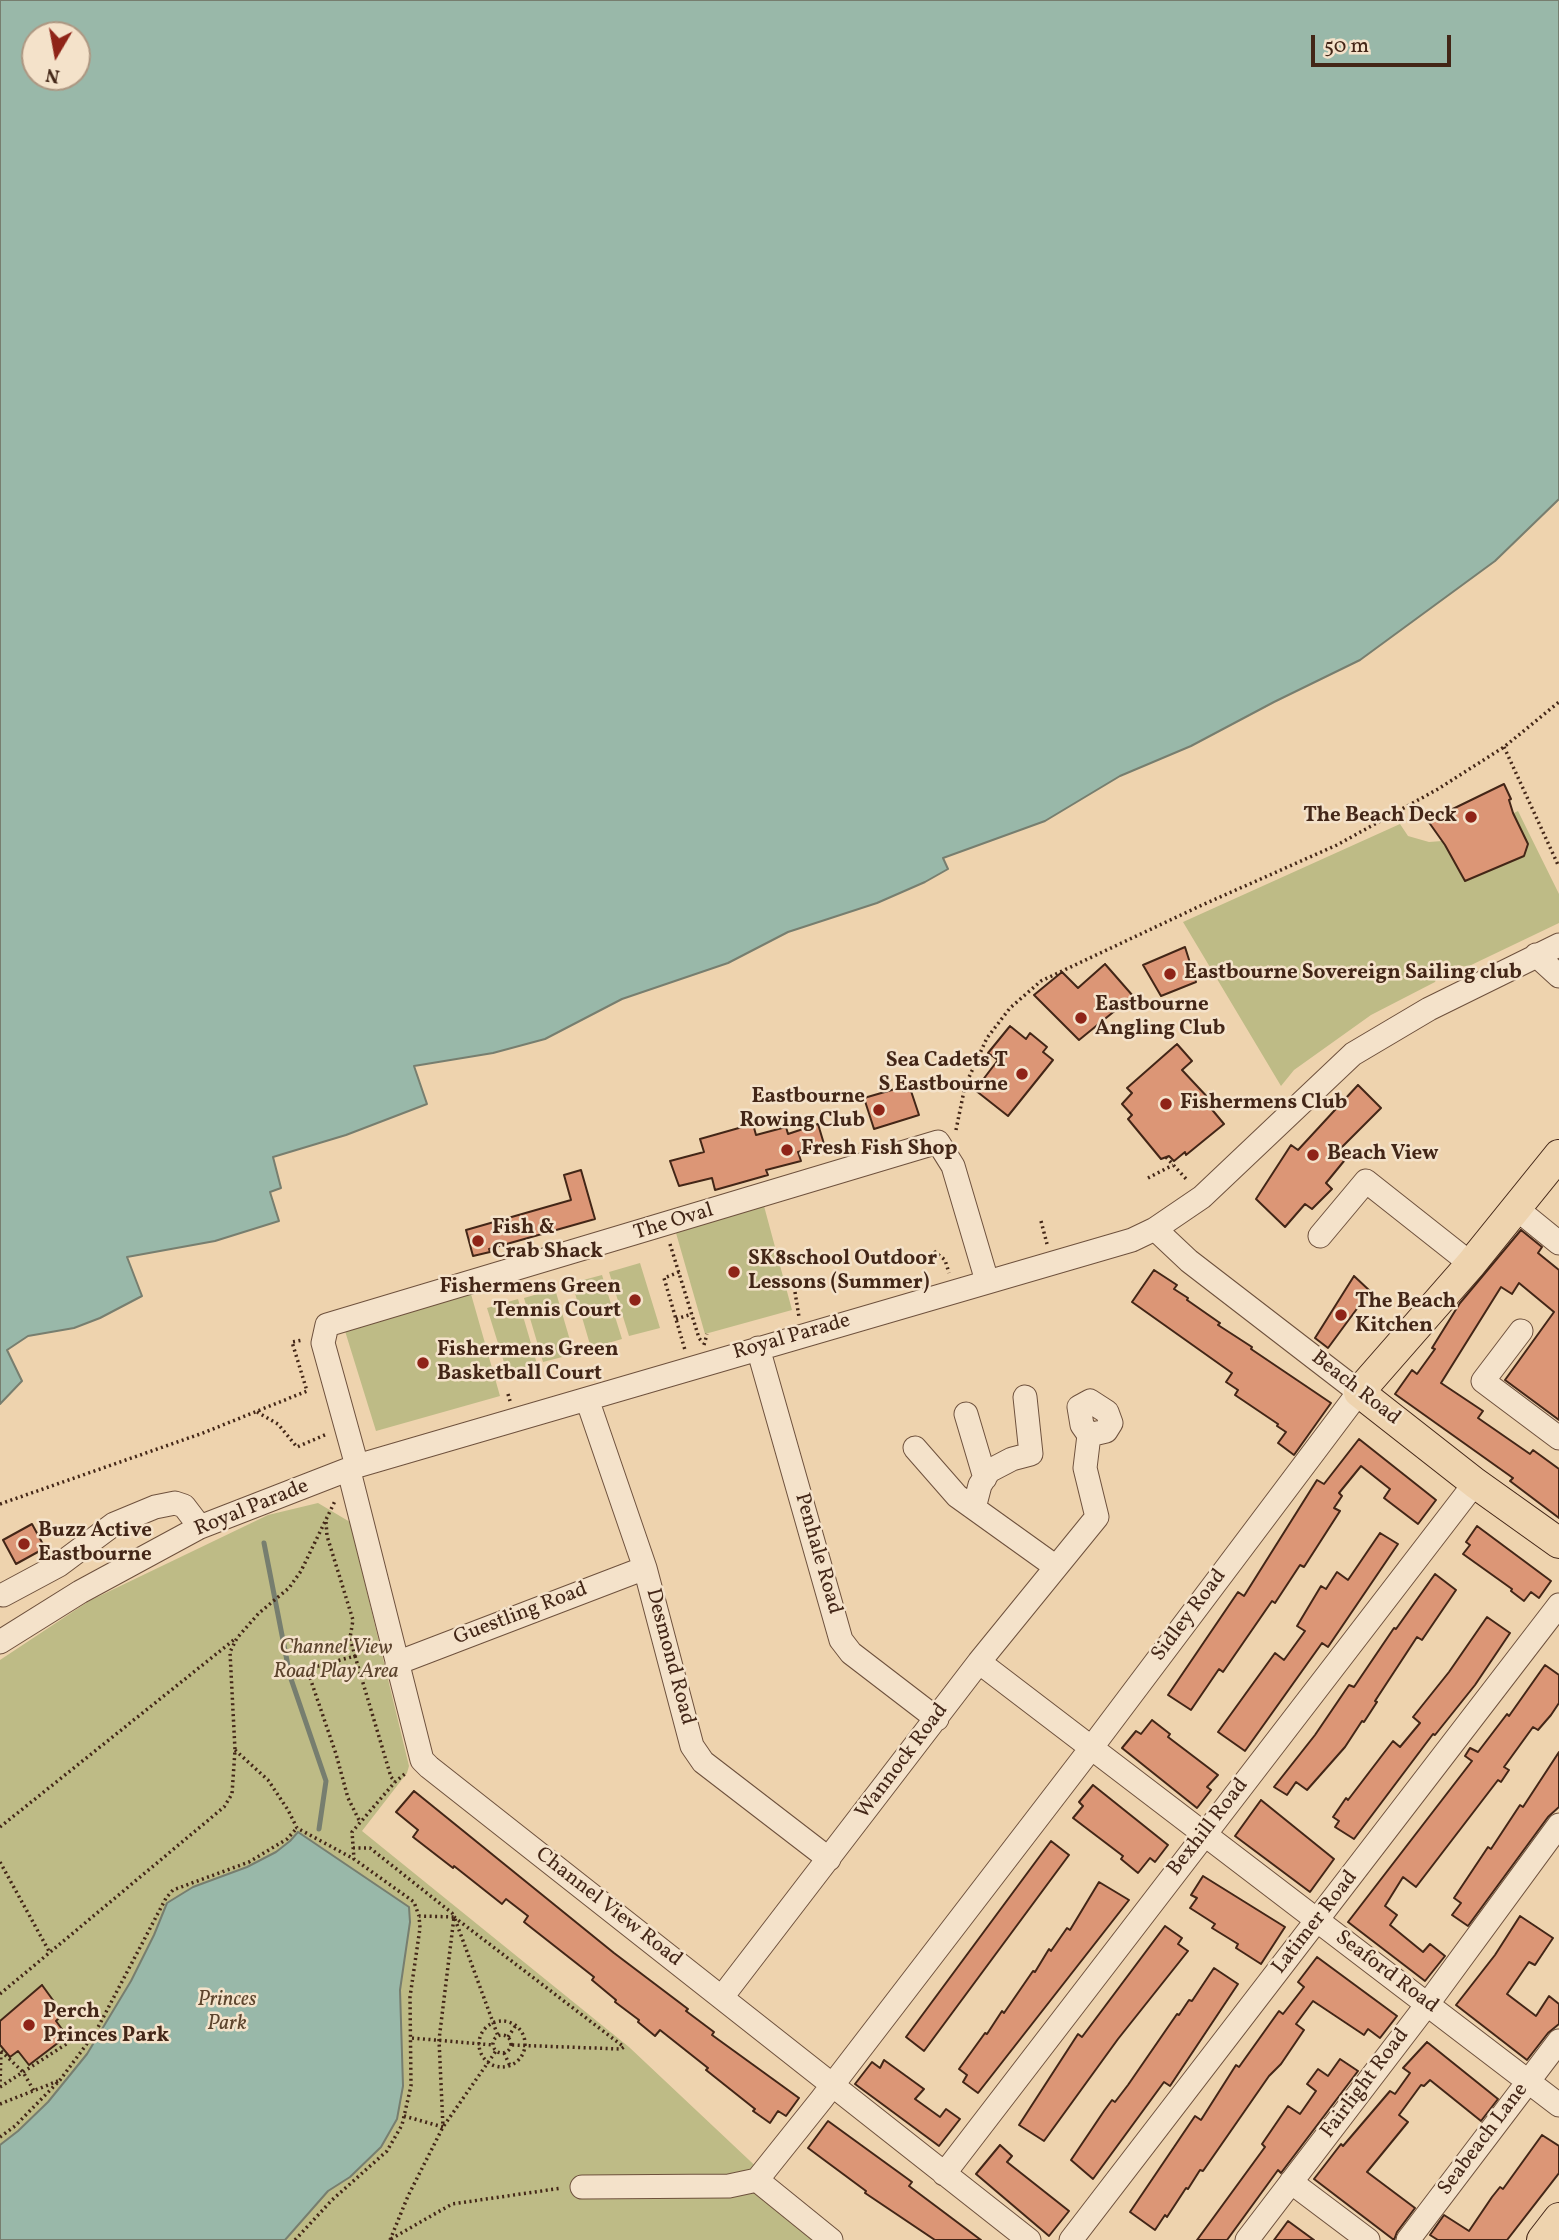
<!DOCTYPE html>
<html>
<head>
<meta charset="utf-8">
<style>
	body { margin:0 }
	#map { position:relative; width:1559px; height:2240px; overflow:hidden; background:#eed3ae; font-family:Vollkorn,serif }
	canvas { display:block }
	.north { position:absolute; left:21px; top:21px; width:70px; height:70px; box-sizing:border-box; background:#f4e2ca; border:2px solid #ad9782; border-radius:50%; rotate:190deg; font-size:19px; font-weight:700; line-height:28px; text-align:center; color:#432617 }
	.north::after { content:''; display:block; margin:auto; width:24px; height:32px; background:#8f2418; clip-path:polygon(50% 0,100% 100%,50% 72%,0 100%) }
	.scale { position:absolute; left:1311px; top:35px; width:140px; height:32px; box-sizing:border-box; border:4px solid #432617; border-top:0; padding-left:9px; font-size:21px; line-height:24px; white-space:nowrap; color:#432617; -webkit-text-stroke:5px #f4e2ca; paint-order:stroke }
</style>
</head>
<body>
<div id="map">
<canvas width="1559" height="2240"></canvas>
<div class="north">N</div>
<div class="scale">50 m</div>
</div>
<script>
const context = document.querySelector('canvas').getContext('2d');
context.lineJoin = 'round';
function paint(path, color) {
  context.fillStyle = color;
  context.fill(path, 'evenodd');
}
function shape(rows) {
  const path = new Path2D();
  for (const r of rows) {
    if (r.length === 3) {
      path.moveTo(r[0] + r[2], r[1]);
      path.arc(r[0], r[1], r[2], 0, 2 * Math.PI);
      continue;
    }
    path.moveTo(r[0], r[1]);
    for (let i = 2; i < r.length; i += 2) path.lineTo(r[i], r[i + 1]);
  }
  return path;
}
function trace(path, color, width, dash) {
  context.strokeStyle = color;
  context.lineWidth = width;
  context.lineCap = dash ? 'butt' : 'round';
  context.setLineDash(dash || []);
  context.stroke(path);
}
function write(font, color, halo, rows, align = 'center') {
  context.font = font + ' Vollkorn,serif';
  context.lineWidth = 5;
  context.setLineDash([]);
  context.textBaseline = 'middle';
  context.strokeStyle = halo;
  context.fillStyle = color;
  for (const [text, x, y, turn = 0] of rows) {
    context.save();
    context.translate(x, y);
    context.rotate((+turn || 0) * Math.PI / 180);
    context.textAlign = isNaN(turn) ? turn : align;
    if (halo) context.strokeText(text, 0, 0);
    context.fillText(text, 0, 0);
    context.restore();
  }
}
paint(shape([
	[1518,811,1559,894,1559,923,1467,967,1458,965,1439,973,1435,982,1371,1015,1294,1070,1281,1086,1183,922,1400,824,1408,836,1429,842,1442,841,1446,845],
	[764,1206,792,1310,705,1334,676,1233],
	[640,1263,660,1328,629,1336,609,1272],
	[602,1275,622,1339,591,1348,572,1283],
	[555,1289,574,1354,543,1362,524,1298],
	[471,1294,500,1396,376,1431,345,1331],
	[518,1299,537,1364,507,1372,487,1308],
	[318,1503,350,1522,409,1766,407,1773,362,1831,629,2047,834,2240,0,2240,0,1660,89,1601,268,1515]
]), '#bebb86');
const water = shape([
	[0,0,1559,0,1559,499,1495,561,1360,660,1274,702,1191,746,1120,776,1045,821,943,858,948,869,925,882,877,903,788,932,728,963,622,999,545,1039,493,1053,414,1066,427,1104,346,1135,273,1157,281,1188,270,1192,279,1221,215,1241,127,1257,142,1296,100,1318,74,1328,28,1336,7,1350,22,1381,0,1404,0,0],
	[77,35,77,77,35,77,35,35,77,35],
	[298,1832,409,1907,410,1922,400,1990,403,2086,397,2119,381,2147,350,2177,328,2191,285,2240,0,2240,0,2145,18,2131,48,2102,87,2054,131,1981,154,1935,167,1903,193,1887,247,1867,276,1852,290,1841,298,1832]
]);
paint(water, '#99b8a9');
trace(water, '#777e6f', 2);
trace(shape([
	[264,1543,290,1676,326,1781,319,1829]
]), '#777e6f', 5);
const building = shape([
	[1504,784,1511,799,1509,800,1513,813,1528,844,1524,856,1465,881,1445,845,1428,821,1504,784],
	[1185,947,1196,982,1161,996,1143,965,1185,947],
	[1105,964,1133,996,1079,1040,1034,995,1062,972,1078,988,1105,964],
	[1010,1026,1026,1039,1030,1033,1047,1047,1043,1052,1053,1060,1008,1116,975,1090,998,1060,988,1053,1010,1026],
	[1177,1044,1192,1061,1182,1070,1212,1102,1209,1106,1224,1124,1186,1155,1185,1152,1174,1161,1169,1156,1161,1159,1128,1119,1132,1115,1122,1104,1132,1093,1127,1088,1177,1044],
	[909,1085,919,1115,874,1129,864,1098,909,1085],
	[1358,1085,1381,1108,1339,1150,1344,1161,1326,1183,1332,1189,1312,1209,1305,1204,1285,1227,1256,1199,1291,1145,1298,1150,1358,1085],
	[753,1124,756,1135,786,1127,788,1134,818,1124,824,1144,798,1152,801,1161,766,1170,768,1175,715,1190,712,1178,679,1186,670,1161,704,1152,700,1139,753,1124],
	[581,1170,595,1219,489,1249,490,1252,473,1256,466,1230,571,1200,564,1175,581,1170],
	[1521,1230,1542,1247,1538,1253,1559,1270,1559,1420,1505,1380,1554,1312,1519,1283,1512,1294,1501,1287,1441,1383,1483,1411,1478,1418,1530,1454,1533,1450,1559,1469,1559,1518,1510,1481,1513,1478,1395,1394,1412,1370,1417,1374,1435,1349,1432,1348,1460,1303,1521,1230],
	[1154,1270,1177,1285,1174,1289,1188,1298,1187,1300,1220,1323,1218,1325,1252,1347,1251,1349,1331,1403,1294,1455,1278,1443,1286,1432,1277,1426,1278,1424,1235,1395,1238,1390,1226,1382,1232,1373,1132,1302,1154,1270],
	[1354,1276,1370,1291,1328,1348,1315,1338,1354,1276],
	[1359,1439,1436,1500,1418,1524,1384,1498,1390,1489,1361,1466,1339,1493,1342,1496,1334,1508,1340,1511,1304,1567,1300,1565,1275,1603,1272,1601,1223,1672,1219,1669,1191,1710,1168,1695,1238,1592,1244,1596,1317,1480,1324,1484,1359,1439],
	[32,1524,45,1548,16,1564,3,1540,32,1524],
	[1477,1526,1551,1581,1539,1598,1531,1592,1524,1601,1511,1591,1512,1589,1463,1554,1470,1545,1466,1542,1477,1526],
	[1380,1533,1398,1544,1328,1647,1322,1643,1245,1751,1218,1732,1275,1653,1284,1660,1305,1631,1297,1626,1321,1586,1326,1589,1337,1572,1348,1580,1380,1533],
	[1435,1574,1456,1590,1422,1640,1417,1637,1375,1701,1377,1702,1364,1722,1362,1721,1345,1747,1307,1790,1296,1782,1287,1795,1274,1787,1315,1735,1349,1685,1354,1687,1394,1628,1396,1629,1435,1574],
	[1487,1617,1510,1633,1475,1685,1435,1735,1433,1734,1354,1839,1335,1827,1339,1821,1333,1817,1346,1798,1348,1800,1393,1741,1400,1747,1420,1723,1413,1717,1449,1672,1487,1617],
	[1545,1665,1559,1675,1559,1703,1551,1715,1538,1730,1533,1727,1504,1767,1509,1770,1501,1782,1498,1780,1416,1887,1403,1877,1385,1906,1397,1915,1390,1925,1423,1952,1430,1944,1445,1956,1425,1981,1348,1922,1472,1761,1465,1756,1470,1748,1478,1752,1507,1714,1509,1716,1545,1665],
	[1152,1720,1170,1734,1168,1737,1218,1775,1207,1787,1211,1790,1197,1808,1122,1748,1136,1731,1141,1734,1152,1720],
	[1559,1752,1559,1807,1548,1817,1468,1926,1452,1915,1461,1903,1454,1898,1488,1847,1491,1849,1520,1805,1523,1807,1559,1752],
	[1093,1785,1168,1845,1155,1862,1150,1858,1138,1873,1121,1859,1123,1856,1073,1818,1083,1806,1079,1802,1093,1785],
	[414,1791,614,1953,688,2009,686,2011,714,2032,712,2035,799,2098,786,2116,778,2111,770,2123,753,2111,755,2109,706,2070,708,2068,660,2030,655,2036,638,2022,639,2020,615,2002,616,2000,592,1980,594,1977,524,1922,528,1916,506,1899,502,1904,454,1866,453,1868,413,1837,418,1830,396,1812,414,1791],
	[1261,1800,1334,1859,1310,1892,1235,1836,1261,1800],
	[1051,1841,1069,1855,924,2051,906,2037,1051,1841],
	[1203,1876,1285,1927,1261,1964,1236,1948,1238,1944,1212,1928,1215,1924,1190,1908,1197,1898,1191,1895,1203,1876],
	[1099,1882,1129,1900,978,2093,963,2082,967,2075,959,2069,985,2033,987,2034,1002,2011,1004,2013,1033,1971,1035,1972,1049,1949,1051,1951,1067,1928,1070,1930,1099,1882],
	[1520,1916,1553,1938,1535,1965,1529,1962,1507,1994,1536,2016,1549,1996,1559,2004,1559,2024,1548,2033,1527,2060,1456,2005,1495,1955,1520,1916],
	[1165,1926,1182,1938,1178,1944,1188,1951,1118,2039,1044,2141,1019,2125,1078,2034,1082,2037,1165,1926],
	[1317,1957,1397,2016,1380,2038,1368,2029,1364,2035,1313,2001,1296,2024,1304,2030,1281,2064,1269,2076,1203,2171,1200,2170,1188,2189,1186,2188,1167,2217,1165,2215,1155,2230,1130,2212,1195,2116,1201,2120,1236,2065,1239,2067,1279,2011,1283,2014,1304,1987,1298,1982,1317,1957],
	[1214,1968,1238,1984,1170,2086,1164,2082,1093,2179,1071,2160,1104,2111,1112,2100,1115,2102,1128,2085,1177,2014,1179,2015,1189,2000,1192,2001,1214,1968],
	[42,1985,63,2014,56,2021,67,2036,29,2065,18,2051,10,2057,0,2045,0,2021,42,1985],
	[1427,2042,1498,2099,1481,2121,1430,2080,1424,2086,1421,2085,1399,2115,1408,2122,1367,2172,1415,2208,1397,2232,1394,2240,1314,2179,1341,2144,1343,2146,1390,2091,1395,2094,1410,2073,1403,2068,1427,2042],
	[1340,2059,1358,2071,1281,2173,1278,2170,1227,2240,1197,2240,1265,2147,1262,2144,1288,2106,1300,2114,1316,2091,1307,2084,1318,2069,1328,2076,1340,2059],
	[884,2060,924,2089,915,2099,940,2117,946,2109,960,2119,939,2146,855,2084,872,2062,880,2068,884,2060],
	[828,2121,912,2182,909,2186,981,2240,935,2240,865,2193,866,2191,808,2148,828,2121],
	[1542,2135,1559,2146,1559,2173,1507,2240,1438,2240,1430,2235,1444,2215,1469,2231,1492,2197,1500,2187,1503,2189,1542,2135],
	[1000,2145,1012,2156,1007,2162,1069,2211,1049,2236,976,2174,1000,2145],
	[1288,2221,1314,2240,1274,2240,1288,2221]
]);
paint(building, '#dc9676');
trace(building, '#432617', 2);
const minor = shape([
	[1536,955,1559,976],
	[1517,1209,1559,1243],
	[1320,1236,1366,1181,1471,1264],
	[1521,1331,1483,1381,1559,1438],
	[758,1348,841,1640,851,1653,937,1719],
	[587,1399,645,1568,692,1746,703,1762,829,1859],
	[966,1414,985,1478],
	[915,1448,957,1496,1056,1567],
	[357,1466,323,1343,327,1325,938,1142,953,1166,987,1281],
	[349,1471,422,1760,429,1767,1029,2240],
	[974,1508,980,1485,989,1471,1012,1459,1031,1454,1025,1397],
	[3,1595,59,1565,114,1524,155,1507,175,1503,184,1506,200,1527],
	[0,1642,80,1592,200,1527,357,1466,1132,1240,1155,1229,1202,1197,1353,1054,1429,1009,1559,945],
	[979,1662,1559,2105],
	[397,1663,645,1568],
	[722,1997,979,1662,1097,1517,1085,1468,1089,1435,1106,1431,1111,1423,1107,1412,1090,1401,1079,1407,1082,1425,1089,1435],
	[944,2174,1475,1483],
	[757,2180,821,2100,1092,1747,1359,1392,1189,1261,1155,1229],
	[1291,2182,1368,2240],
	[582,2187,729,2186,757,2180,831,2240],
	[1071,2240,1559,1605],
	[1247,2240,1435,1994,1559,1825],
	[1408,2240,1559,2041]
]);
const major = shape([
	[1559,1155,1471,1264,1359,1392,1475,1483,1559,1543],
	[1542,2240,1559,2218]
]);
trace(minor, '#6e513d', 25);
trace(major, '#432617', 32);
trace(shape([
	[1504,747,1559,867],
	[956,1130,965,1086,987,1038,1010,1008,1041,981,1200,906,1337,845,1438,789,1504,747,1559,702],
	[1166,1157,1188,1181],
	[1148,1178,1173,1165],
	[1041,1221,1047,1244],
	[670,1244,699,1338,703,1343],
	[934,1251,945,1260,949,1273],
	[679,1272,664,1278,685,1350],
	[795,1292,799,1317],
	[676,1319,692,1314],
	[704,1345,707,1334],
	[587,1371,590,1378],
	[508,1394,510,1401],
	[257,1412,278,1424,297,1447,327,1434],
	[0,1504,203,1433,307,1391,292,1342,303,1340],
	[326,1522,327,1536,353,1620,350,1638,355,1656,307,1669,336,1754,348,1798,360,1822],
	[355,1656,391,1777,395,1782],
	[235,1750,268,1780,288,1810,297,1828,354,1859],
	[0,1827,235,1639],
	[353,1848,370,1848,452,1913,454,1917,419,1916],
	[0,1862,50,1953],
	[454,1917,624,2047,621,2049,511,2045],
	[455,1919,498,2036],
	[0,1994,224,1807,232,1794,235,1750,230,1652,237,1638,259,1613,289,1588,301,1571,335,1501],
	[502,2044,23],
	[502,2044,9],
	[508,2037,516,2025],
	[412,2038,493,2045],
	[1,2051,23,2072,34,2091],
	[504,2053,510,2066],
	[0,2087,71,2041],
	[0,2087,1,2052],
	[0,2104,58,2081],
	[404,2116,443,2127,439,2040,454,1917],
	[0,2137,15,2126,60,2080,95,2033,166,1898,173,1890,249,1862,287,1839,297,1828],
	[391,2239,452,2204,562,2188],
	[295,2240,332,2200,387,2151,402,2125,411,2086,410,1997,420,1928,419,1916,414,1902,354,1859,352,1832,395,1782,406,1773],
	[390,2240,408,2196,443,2127,496,2051]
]), '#432617', 3.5, [2, 3.5]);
trace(minor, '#f4e2ca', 23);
trace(major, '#eed3ae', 30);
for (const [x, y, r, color] of [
	[1471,817,7,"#8f2418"],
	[1170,974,7,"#8f2418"],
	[1081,1018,7,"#8f2418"],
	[1022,1074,7,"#8f2418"],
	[1166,1104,7,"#8f2418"],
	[879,1110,7,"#8f2418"],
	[787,1150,7,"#8f2418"],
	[1313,1155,7,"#8f2418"],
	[478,1241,7,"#8f2418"],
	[734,1272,7,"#8f2418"],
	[635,1300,7,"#8f2418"],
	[1341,1315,7,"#8f2418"],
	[423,1363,7,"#8f2418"],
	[24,1544,7,"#8f2418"],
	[29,2025,7,"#8f2418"]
]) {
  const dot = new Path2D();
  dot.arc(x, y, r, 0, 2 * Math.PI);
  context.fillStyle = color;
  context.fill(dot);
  trace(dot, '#f4e2ca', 2.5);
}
write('bold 21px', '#432617', '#f4e2ca', [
	["The Beach Deck",1457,817,"right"],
	["Eastbourne Sovereign Sailing club",1184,974],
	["Eastbourne",1095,1006],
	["Angling Club",1095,1030],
	["Sea Cadets T",1008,1062,"right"],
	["S Eastbourne",1008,1086,"right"],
	["Eastbourne",865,1098,"right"],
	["Rowing Club",865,1122,"right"],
	["Fishermens Club",1180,1104],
	["Fresh Fish Shop",801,1150],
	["Beach View",1327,1155],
	["Fish &",492,1229],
	["Crab Shack",492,1253],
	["SK8school Outdoor",748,1260],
	["Lessons (Summer)",748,1284],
	["Fishermens Green",621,1288,"right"],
	["Tennis Court",621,1312,"right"],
	["The Beach",1355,1303],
	["Kitchen",1355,1327],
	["Fishermens Green",437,1351],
	["Basketball Court",437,1375],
	["Buzz Active",38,1532],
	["Eastbourne",38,1556],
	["Perch",43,2013],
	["Princes Park",43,2037]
], 'left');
write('21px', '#432617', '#f4e2ca', [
	["The Oval",674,1223,-17],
	["Royal Parade",792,1338,-16],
	["Beach Road",1355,1389,38],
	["Royal Parade",252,1509,-22],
	["Penhale Road",817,1554,74],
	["Guestling Road",521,1615,-21],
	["Sidley Road",1190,1616,-53],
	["Desmond Road",669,1657,75],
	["Wannock Road",903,1762,-53],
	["Bexhill Road",1209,1828,-52],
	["Channel View Road",608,1908,38],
	["Latimer Road",1316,1923,-52],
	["Seaford Road",1386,1973,37],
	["Fairlight Road",1366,2084,-53],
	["Seabeach Lane",1484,2140,-53]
]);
write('italic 21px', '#5c442d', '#f4e2ca', [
	["Channel View",336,1649],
	["Road Play Area",336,1673],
	["Princes",227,2001],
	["Park",227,2025]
]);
</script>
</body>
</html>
